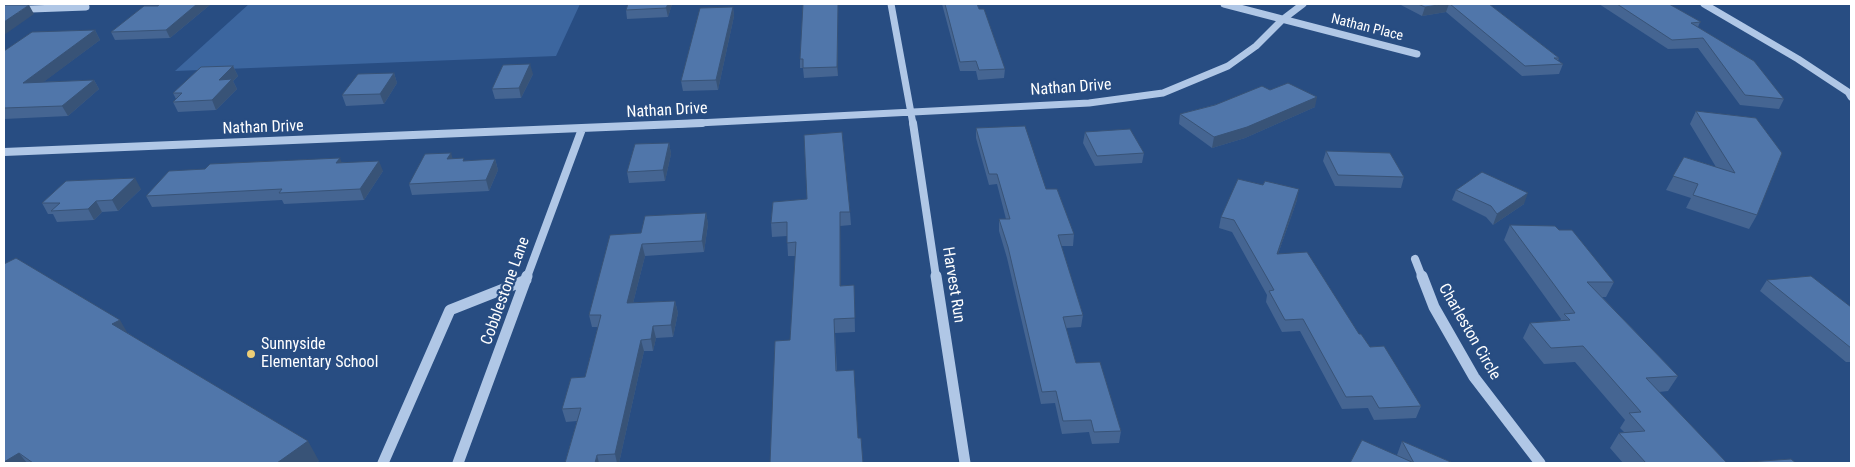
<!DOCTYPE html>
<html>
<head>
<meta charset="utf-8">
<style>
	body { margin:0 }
	#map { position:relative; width:1855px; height:467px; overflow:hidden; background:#284d82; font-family:"Roboto Condensed",sans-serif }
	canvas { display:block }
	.frame { position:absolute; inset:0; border:5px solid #fff; pointer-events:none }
</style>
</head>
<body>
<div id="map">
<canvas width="1855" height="467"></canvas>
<div class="frame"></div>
</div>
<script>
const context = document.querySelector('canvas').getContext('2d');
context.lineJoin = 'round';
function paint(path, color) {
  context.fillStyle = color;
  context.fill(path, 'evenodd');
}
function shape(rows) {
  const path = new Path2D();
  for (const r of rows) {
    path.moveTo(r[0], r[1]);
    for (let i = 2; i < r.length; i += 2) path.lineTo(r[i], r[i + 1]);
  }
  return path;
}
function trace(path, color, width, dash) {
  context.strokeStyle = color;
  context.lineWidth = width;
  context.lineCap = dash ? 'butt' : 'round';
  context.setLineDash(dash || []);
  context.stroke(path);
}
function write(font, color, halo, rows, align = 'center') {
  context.font = font + ' "Roboto Condensed",sans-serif';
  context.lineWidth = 4.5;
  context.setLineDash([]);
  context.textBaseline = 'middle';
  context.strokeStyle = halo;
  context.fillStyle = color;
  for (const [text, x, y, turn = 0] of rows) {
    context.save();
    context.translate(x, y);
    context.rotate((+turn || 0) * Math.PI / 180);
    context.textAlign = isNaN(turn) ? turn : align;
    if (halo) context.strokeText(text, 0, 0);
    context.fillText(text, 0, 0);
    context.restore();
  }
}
paint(shape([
	[249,4,580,4,556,56,175,71]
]), '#3c669f');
trace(shape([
	[891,4,913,124],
	[1224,4,1417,54],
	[1704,4,1798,59,1848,92,1851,97],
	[4,10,86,7],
	[678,124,1089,103,1163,93,1228,66,1256,46,1282,20,1303,4]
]), '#b0c7e6', 7);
trace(shape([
	[913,123,936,277],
	[4,152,702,123],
	[1415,259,1422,277],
	[527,277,582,129]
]), '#b0c7e6', 8);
trace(shape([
	[936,276,965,463],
	[1422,276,1434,307,1474,377,1540,463],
	[383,463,450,310,526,280],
	[458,463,527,276]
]), '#b0c7e6', 11);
paint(shape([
	[160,4,211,4,170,38,115,40,111,32,158,6],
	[628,4,672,4,668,17,627,19,626,10],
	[838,4,838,76,804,78,803,68,800,68,800,59],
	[942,4,977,4,1005,69,1004,78,978,80,976,71,960,71],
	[1399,4,1489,4,1559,58,1558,61,1563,64,1559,74,1522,76,1446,12,1422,16],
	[1599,4,1669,4,1700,22,1698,27,1784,99,1779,109,1740,105,1698,48,1668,49],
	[733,7,734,16,718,90,683,91,681,81],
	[95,30,100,40,43,82,94,80,99,89,68,116,4,119,4,51],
	[233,66,238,76,233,81,237,89,216,110,178,112,173,102,176,99,173,93],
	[394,73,397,83,384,104,346,106,342,95],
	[533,74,521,98,495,99,492,89],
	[1270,90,1315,107,1245,138,1212,148,1179,124,1180,114],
	[1696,111,1756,118,1757,215,1749,229,1686,208,1691,198,1666,190,1684,157,1716,167,1690,124],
	[976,128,1046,189,1074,234,1073,246,1061,246,1083,315,1081,327,1066,328,1076,363,1121,431,1119,443,1092,444,1089,432,1062,434,1055,403,1041,404,1007,258,999,231,999,219,1006,219,997,184,989,185,976,138],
	[1085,132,1144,153,1142,163,1095,166,1083,143],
	[669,143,671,154,665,181,629,183,627,172],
	[1326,151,1404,177,1401,188,1335,186,1323,161],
	[452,159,465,161,495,159,498,170,489,191,412,195,409,184],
	[341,162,383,171,364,200,284,204,282,200,152,207,146,196],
	[141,189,118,211,102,212,94,220,57,222,53,214,48,214,42,203],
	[1456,190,1524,204,1493,225,1486,217,1452,200],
	[1297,200,1278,254,1359,334,1421,406,1416,418,1374,420,1368,408,1342,409,1300,331,1282,332,1266,302,1267,295,1232,232,1219,228,1221,217],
	[773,202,850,212,851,225,840,226,841,286,854,285,855,332,835,333,837,371,858,438,863,463,790,340,796,256,788,256,787,236,772,237,771,223],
	[706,213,708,224,704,252,645,256,633,303,675,301,678,313,673,337,656,338,653,351,644,351,619,463,565,463,577,421,566,422,562,409,585,377,598,327,592,327,589,315,641,233],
	[1510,225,1559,230,1614,282,1606,297,1602,297,1678,376,1668,391,1659,392,1727,463,1623,463,1610,448,1619,433,1624,432,1620,428,1625,420,1575,362,1544,364,1523,338,1530,323,1560,321,1561,319,1504,240],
	[1767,280,1851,307,1851,362,1846,362,1760,291],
	[128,333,319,461,315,463,4,463],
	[1402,441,1453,463,1350,463,1397,455]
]), '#456592');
paint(shape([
	[197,4,211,4,170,38,166,30],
	[668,4,672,4,668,17,666,8],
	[838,4,838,76,837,67],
	[1445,4,1449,4,1446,12,1422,16,1425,7],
	[29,5,34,14,4,35,4,22],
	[733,7,734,16,718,90,716,80],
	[95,30,100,40,29,93,23,83],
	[530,64,533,74,521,98,519,88],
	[233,66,238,76,233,81,237,89,216,110,212,100,219,80],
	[394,73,397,83,384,104,380,94],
	[94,80,99,89,68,116,62,106],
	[1317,97,1315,107,1245,138,1212,148,1214,137],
	[669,143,671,154,665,181,663,170],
	[451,153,454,163,447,159],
	[340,158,344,169,336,163],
	[495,159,498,170,489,191,486,180],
	[379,161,383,171,364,200,360,189],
	[135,178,141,189,118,211,112,200],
	[1299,189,1297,200,1274,265,1277,254],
	[1528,193,1524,204,1493,225,1497,214],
	[96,201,102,212,94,220,88,209],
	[840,212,840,226,841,300,840,286],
	[706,213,708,224,704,252,702,241],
	[642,244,645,256,630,315,627,303],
	[675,301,678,313,673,337,671,325],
	[120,320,131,339,112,324],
	[653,326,656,338,653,351,651,339],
	[641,340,644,351,619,463,617,463,615,454],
	[308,441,319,461,315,463,277,463],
	[19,453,27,463,4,463,4,462],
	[597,455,599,463,595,463]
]), '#385377');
const building = shape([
	[160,4,197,4,166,30,111,32,144,6,158,6,160,4],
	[628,4,668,4,666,8,626,10,628,4],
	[803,4,838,4,837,67,803,68,803,59,800,59,803,4],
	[945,4,977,4,979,9,984,9,1005,69,979,70,976,61,960,62,945,4],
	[1418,4,1445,4,1425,7,1418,4],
	[1450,4,1489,4,1559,58,1554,58,1563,64,1525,66,1450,4],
	[1617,4,1669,4,1701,22,1691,23,1754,61,1784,99,1745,95,1703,38,1672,40,1617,4],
	[4,5,29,5,4,22,4,5],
	[733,7,716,80,681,81,700,8,733,7],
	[95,30,23,83,94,80,62,106,4,108,4,51,32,32,95,30],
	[530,64,519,88,492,89,503,65,530,64],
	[233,66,219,80,232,79,212,100,173,102,182,93,173,93,201,67,233,66],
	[394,73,380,94,342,95,358,74,394,73],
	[1288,83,1317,97,1247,127,1214,137,1180,114,1215,105,1262,86,1270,90,1288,83],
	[1696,111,1756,118,1782,153,1757,215,1693,195,1698,184,1673,176,1684,157,1735,173,1696,111],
	[1025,126,1046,189,1057,189,1074,234,1058,235,1083,315,1063,317,1076,363,1100,362,1121,431,1094,432,1091,420,1063,421,1056,391,1042,392,1008,247,999,219,1010,219,997,174,989,174,976,128,1025,126],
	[1130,129,1144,153,1097,156,1085,132,1130,129],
	[842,132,850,212,840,212,840,286,854,285,855,318,834,319,836,371,854,370,858,438,861,438,863,463,770,463,775,341,790,340,796,242,787,243,787,222,771,223,773,202,807,199,804,135,842,132],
	[669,143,663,170,627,172,635,144,669,143],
	[1326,151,1390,153,1404,177,1338,175,1326,151],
	[451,153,447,159,464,158,463,161,495,159,486,180,409,184,425,154,451,153],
	[340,158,336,163,379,161,360,189,279,193,282,189,146,196,169,171,205,169,210,164,340,158],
	[1482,172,1528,193,1497,214,1491,206,1456,190,1482,172],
	[135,178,112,200,96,201,88,209,51,211,60,203,42,203,66,181,135,178],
	[1238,179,1263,185,1265,181,1299,189,1277,254,1307,252,1359,334,1361,334,1370,347,1384,346,1421,406,1379,408,1372,396,1346,397,1303,319,1285,320,1269,291,1274,290,1234,220,1221,217,1238,179],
	[706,213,702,241,642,244,627,303,675,301,671,325,653,326,651,339,641,340,615,454,597,455,595,463,565,463,581,408,562,409,571,378,585,377,601,315,589,315,610,235,641,233,645,216,706,213],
	[1510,225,1555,226,1559,230,1572,230,1614,282,1587,282,1678,376,1646,378,1727,463,1646,463,1619,433,1645,431,1629,413,1641,412,1583,346,1551,348,1530,323,1570,320,1564,314,1575,313,1510,225],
	[16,258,120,320,112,324,308,441,277,463,33,463,19,453,4,462,4,264,16,258],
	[1811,276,1851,307,1851,348,1767,280,1811,276],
	[1362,440,1414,463,1402,441,1453,463,1350,463,1362,440],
	[1791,459,1796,463,1735,463,1791,459]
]);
paint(building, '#5076aa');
trace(building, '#385377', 1);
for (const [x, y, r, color] of [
	[251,354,5,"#eece76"]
]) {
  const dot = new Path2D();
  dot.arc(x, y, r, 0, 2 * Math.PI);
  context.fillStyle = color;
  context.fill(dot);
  trace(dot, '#284d82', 2);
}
write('14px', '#fff', '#284d82', [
	["Nathan Place",1367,28,14]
]);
write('16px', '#fff', '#284d82', [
	["Nathan Drive",1071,88,-4],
	["Nathan Drive",667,111,-3],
	["Nathan Drive",263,128,-2],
	["Harvest Run",953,285,81],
	["Cobblestone Lane",506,291,-70],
	["Charleston Circle",1469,332,60]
]);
write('16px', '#fff', '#284d82', [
	["Sunnyside",261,345],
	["Elementary School",261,363]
], 'left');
</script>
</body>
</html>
